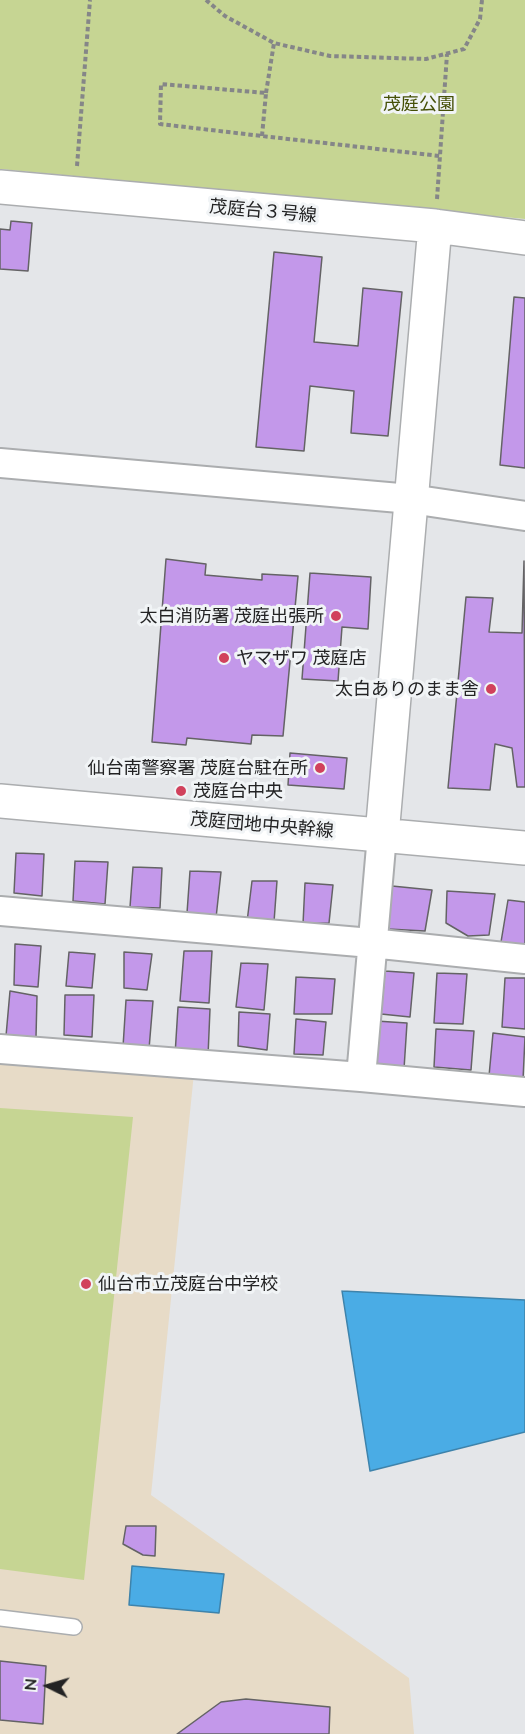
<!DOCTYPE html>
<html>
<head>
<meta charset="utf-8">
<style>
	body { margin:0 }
	#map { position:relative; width:525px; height:1734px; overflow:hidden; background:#e4e6e9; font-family:Lato,sans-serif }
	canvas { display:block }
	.north { position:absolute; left:18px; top:1656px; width:60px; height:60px; -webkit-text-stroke:4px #f1f4f6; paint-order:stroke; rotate:275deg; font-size:16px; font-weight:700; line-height:24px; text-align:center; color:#232324 }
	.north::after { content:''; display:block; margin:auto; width:21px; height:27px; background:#232324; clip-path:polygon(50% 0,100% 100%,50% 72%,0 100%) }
</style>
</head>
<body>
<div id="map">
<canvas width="525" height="1734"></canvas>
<div class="north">N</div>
</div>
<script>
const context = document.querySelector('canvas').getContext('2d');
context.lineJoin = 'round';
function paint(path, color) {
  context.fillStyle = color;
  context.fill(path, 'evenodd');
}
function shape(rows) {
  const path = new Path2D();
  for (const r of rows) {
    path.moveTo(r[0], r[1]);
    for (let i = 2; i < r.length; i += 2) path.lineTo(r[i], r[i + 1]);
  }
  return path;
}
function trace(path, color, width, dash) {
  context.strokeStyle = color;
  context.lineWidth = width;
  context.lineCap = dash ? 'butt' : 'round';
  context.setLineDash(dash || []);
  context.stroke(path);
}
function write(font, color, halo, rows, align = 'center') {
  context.font = font + ' Lato,"Noto Sans JP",sans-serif';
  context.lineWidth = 6;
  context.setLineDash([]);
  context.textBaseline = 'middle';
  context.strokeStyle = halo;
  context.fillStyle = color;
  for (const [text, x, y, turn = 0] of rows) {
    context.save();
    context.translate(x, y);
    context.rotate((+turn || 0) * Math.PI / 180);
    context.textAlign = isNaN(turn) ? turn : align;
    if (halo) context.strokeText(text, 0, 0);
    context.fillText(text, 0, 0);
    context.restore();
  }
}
paint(shape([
	[0,1062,194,1073,151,1495,409,1678,414,1734,0,1734]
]), '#e7dbc7');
paint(shape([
	[0,0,525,0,525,219,0,169],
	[0,1108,133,1117,84,1580,0,1569]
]), '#c6d593');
const water = shape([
	[342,1291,525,1300,525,1432,370,1471,342,1291],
	[132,1566,224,1574,219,1613,129,1605,132,1566]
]);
paint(water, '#4aace5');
trace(water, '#3e83ab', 1.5);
const building = shape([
	[11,221,32,223,28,271,0,269,0,229,10,230,11,221],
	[274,252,322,257,314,342,358,346,363,288,402,292,388,436,351,433,354,391,310,386,304,451,256,447,274,252],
	[514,297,525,298,525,468,500,465,514,297],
	[166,559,206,564,205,575,262,580,262,574,298,576,283,736,252,735,251,744,187,738,186,745,152,742,166,559],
	[524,561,525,787,517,787,512,748,495,744,490,790,448,788,466,597,493,598,489,632,522,633,524,561],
	[310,573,371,577,368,629,342,627,338,681,302,679,310,573],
	[290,753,347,758,344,789,288,785,290,753],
	[16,853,44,854,42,896,14,893,16,853],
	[75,861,108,862,105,904,73,901,75,861],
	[133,867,162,868,160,908,130,907,133,867],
	[190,871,221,872,216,918,187,913,190,871],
	[252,881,277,881,274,922,247,922,252,881],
	[305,883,333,885,329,923,303,924,305,883],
	[392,886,432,890,425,931,388,929,392,886],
	[447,891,495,894,489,935,468,936,446,923,447,891],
	[508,900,525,902,525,946,501,942,508,900],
	[15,944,41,946,38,987,14,985,15,944],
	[184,951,212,951,209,1003,180,1001,184,951],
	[69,952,95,954,92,988,66,986,69,952],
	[124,952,152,954,147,990,124,988,124,952],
	[241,963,268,964,264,1010,236,1007,241,963],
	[385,971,414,973,410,1017,381,1014,385,971],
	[437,973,467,974,463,1024,434,1023,437,973],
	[296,977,335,979,332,1014,294,1014,296,977],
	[505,978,525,978,525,1029,502,1027,505,978],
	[10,991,37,996,36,1037,6,1036,10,991],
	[65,995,94,995,92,1037,64,1035,65,995],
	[126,1000,153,1001,149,1049,123,1047,126,1000],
	[178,1007,210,1009,208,1056,175,1055,178,1007],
	[239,1012,270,1014,267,1050,238,1046,239,1012],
	[296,1019,326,1022,323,1055,294,1054,296,1019],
	[376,1021,407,1023,404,1069,373,1066,376,1021],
	[436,1029,474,1031,471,1070,434,1067,436,1029],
	[493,1033,525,1037,523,1080,489,1076,493,1033],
	[126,1526,156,1526,155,1556,143,1555,123,1544,126,1526],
	[0,1661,46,1666,43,1724,0,1720,0,1661],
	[246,1699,330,1707,329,1734,177,1734,221,1702,246,1699]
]);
paint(building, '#c398ea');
trace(building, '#646365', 1.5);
const lane = shape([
	[0,1618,74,1627]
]);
const street = shape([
	[0,463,411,499,525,516],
	[0,911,371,943,525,959],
	[0,1049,361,1077,525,1092],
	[361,1077,382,835]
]);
const secondary = shape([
	[0,187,435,226,525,238],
	[0,801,525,848],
	[382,835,435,226]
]);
trace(lane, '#abadaf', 18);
trace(street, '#abadaf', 32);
trace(secondary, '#abadaf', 36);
trace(shape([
	[206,0,225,16,274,43,330,56,426,59,464,49,480,19,482,0],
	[266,93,274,43],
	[262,136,266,93,161,84,160,124,262,136,440,156],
	[77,166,90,0],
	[437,199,447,54]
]), '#858688', 4, [4.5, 3]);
trace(lane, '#fff', 15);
trace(street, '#fff', 28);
trace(secondary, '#fff', 33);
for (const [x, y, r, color] of [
	[336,616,6,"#d1415c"],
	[224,658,6,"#d1415c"],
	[491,689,6,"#d1415c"],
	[320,768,6,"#d1415c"],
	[181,791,6,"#d1415c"],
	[86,1284,6,"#d1415c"]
]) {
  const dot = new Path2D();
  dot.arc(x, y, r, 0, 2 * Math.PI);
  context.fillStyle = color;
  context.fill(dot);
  trace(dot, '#f1f4f6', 2);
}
write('18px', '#455007', '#f1f4f6', [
	["茂庭公園",419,104]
]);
write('18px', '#232324', '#f1f4f6', [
	["茂庭台３号線",263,211,5],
	["茂庭団地中央幹線",262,825,5]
]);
write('18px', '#232324', '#f1f4f6', [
	["太白消防署 茂庭出張所",324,616],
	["ヤマザワ 茂庭店",236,658,"left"],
	["太白ありのまま舎",479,689],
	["仙台南警察署 茂庭台駐在所",308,768],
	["茂庭台中央",193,791,"left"],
	["仙台市立茂庭台中学校",98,1284,"left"]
], 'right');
</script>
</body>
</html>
